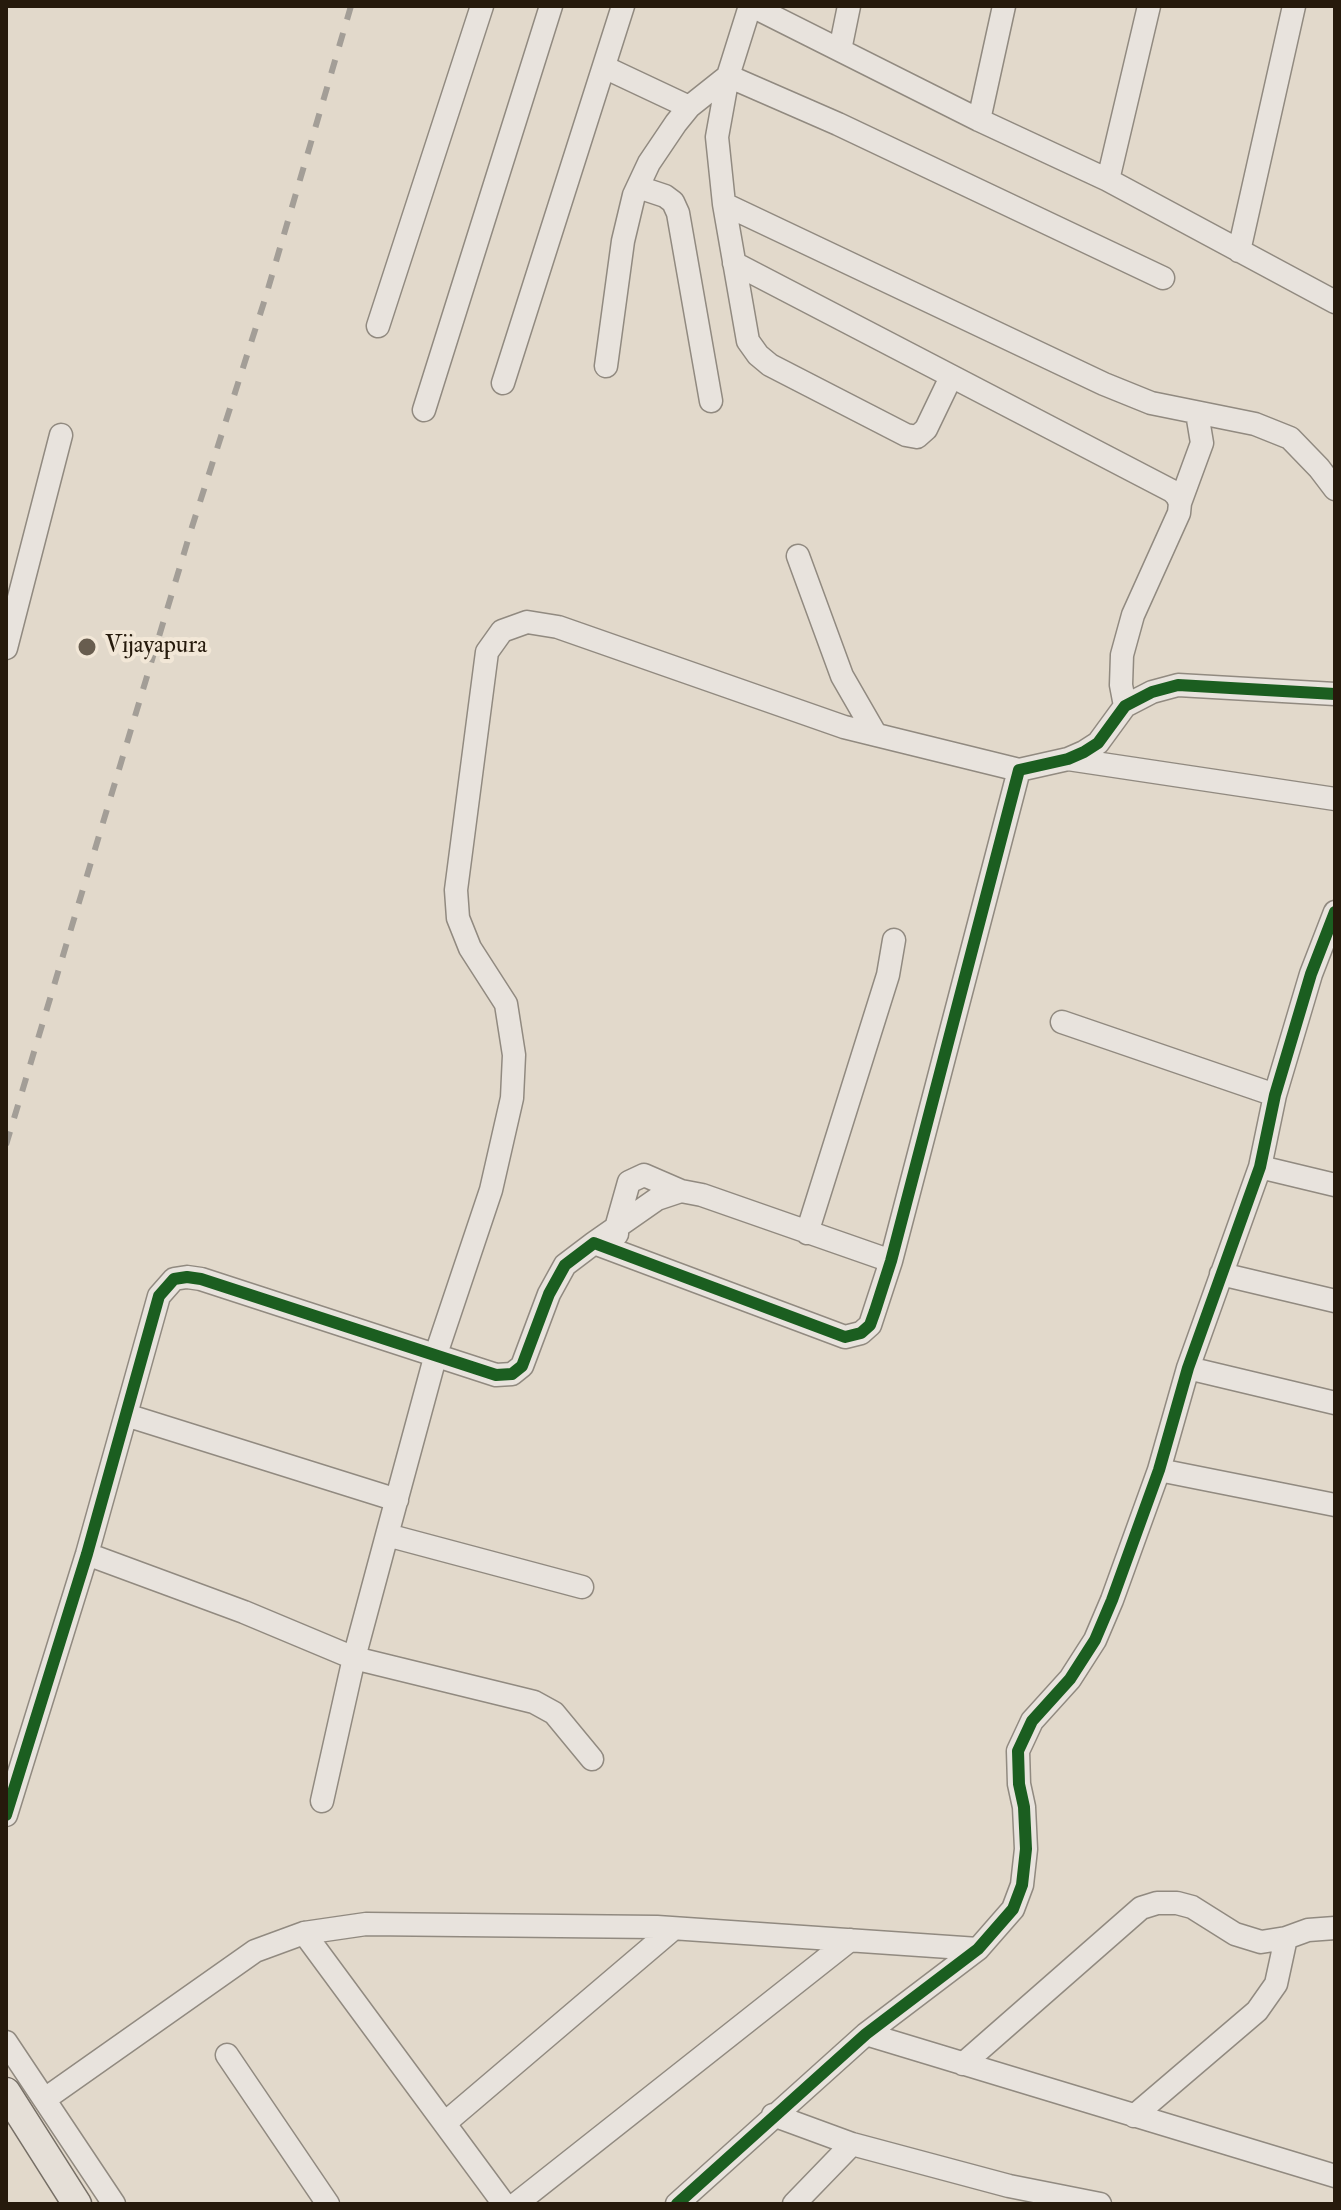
<!DOCTYPE html>
<html>
<head>
<meta charset="utf-8">
<style>
	body { margin:0 }
	#map { position:relative; width:1341px; height:2210px; overflow:hidden; background:#e2d9cb; font-family:"IM FELL Double Pica",serif }
	canvas { display:block }
	.frame { position:absolute; inset:0; border:8px solid #261a0c; pointer-events:none }
</style>
</head>
<body>
<div id="map">
<canvas width="1341" height="2210"></canvas>
<div class="frame"></div>
</div>
<script>
const context = document.querySelector('canvas').getContext('2d');
context.lineJoin = 'round';
function shape(rows) {
  const path = new Path2D();
  for (const r of rows) {
    path.moveTo(r[0], r[1]);
    for (let i = 2; i < r.length; i += 2) path.lineTo(r[i], r[i + 1]);
  }
  return path;
}
function trace(path, color, width, dash) {
  context.strokeStyle = color;
  context.lineWidth = width;
  context.lineCap = dash ? 'butt' : 'round';
  context.setLineDash(dash || []);
  context.stroke(path);
}
function write(font, color, halo, rows, align = 'center') {
  context.font = font + ' "IM FELL Double Pica",serif';
  context.lineWidth = 8;
  context.setLineDash([]);
  context.textBaseline = 'middle';
  context.strokeStyle = halo;
  context.fillStyle = color;
  for (const [text, x, y, turn = 0] of rows) {
    context.save();
    context.translate(x, y);
    context.rotate((+turn || 0) * Math.PI / 180);
    context.textAlign = isNaN(turn) ? turn : align;
    if (halo) context.strokeText(text, 0, 0);
    context.fillText(text, 0, 0);
    context.restore();
  }
}
const minor = shape([
	[750,6,728,76,717,137,724,204,1104,384,1151,403,1255,424,1290,438,1319,468,1335,489],
	[752,6,979,120,1108,180,1335,302],
	[840,50,849,6],
	[604,67,689,107],
	[979,120,1004,6],
	[1108,180,1149,6],
	[638,187,665,196,673,202,678,213,711,401],
	[724,204,748,341,758,355,770,365,906,435,917,437,926,429,951,377],
	[1239,251,1294,6],
	[734,263,1172,491,1177,496,1180,503,1179,513,1133,615,1122,655,1121,685,1125,706],
	[378,326,482,6],
	[606,366,623,241,634,195,649,163,676,123,689,107,728,76,838,124,1163,278],
	[503,383,623,6],
	[424,410,551,6],
	[1180,503,1202,443,1197,413],
	[798,556,842,676,876,735],
	[6,648,61,435],
	[1068,759,1335,799],
	[1062,1022,1275,1095],
	[1260,1167,1335,1185],
	[807,1233,888,975,894,940],
	[617,1234,616,1228,629,1182,644,1175,681,1191],
	[594,1243,657,1199,681,1191,702,1195,891,1261],
	[1221,1274,1335,1301],
	[1188,1368,1335,1403],
	[126,1415,397,1500],
	[1159,1470,1335,1505],
	[387,1535,582,1587],
	[87,1554,244,1612,354,1658,534,1702,554,1713,592,1759],
	[322,1801,354,1658,387,1535,436,1354,491,1190,512,1098,514,1055,506,1004,470,948,458,918,456,890,487,652,502,631,527,622,558,627,844,727,1019,770,1068,759,1084,752,1098,743,1125,706,1152,692,1178,685,1335,694],
	[6,1815,87,1554,159,1296,174,1279,187,1277,201,1279,496,1375,512,1374,522,1366,549,1294,565,1265,594,1243,845,1337,861,1333,870,1325,891,1261,1019,770],
	[304,1933,504,2204],
	[866,2034,1335,2176],
	[6,2042,114,2204],
	[227,2055,328,2204],
	[963,2064,1141,1908,1157,1903,1177,1903,1192,1907,1235,1934,1261,1942,1286,1938],
	[45,2099,255,1951,304,1933,366,1924,657,1927,978,1949],
	[773,2115,852,2144,1009,2186,1100,2204],
	[1134,2116,1257,2011,1276,1984,1286,1938,1308,1930,1335,1928],
	[445,2123,673,1929],
	[516,2204,850,1940],
	[677,2204,866,2034,978,1949,1013,1909,1022,1885,1026,1849,1024,1807,1019,1784,1018,1751,1032,1721,1070,1679,1095,1640,1112,1600,1159,1470,1188,1368,1260,1167,1275,1095,1311,974,1335,912],
	[794,2204,852,2144]
]);
const major = shape([
	[6,2092,77,2204]
]);
trace(minor, '#918a80', 25);
trace(major, '#766f66', 31);
trace(minor, '#e8e3dd', 22);
trace(major, '#e5dfd7', 28);
trace(shape([
	[6,1145,191,530,265,299,351,6]
]), '#a39e97', 6, [14, 14]);
trace(shape([
	[6,1815,87,1554,159,1296,174,1279,187,1277,201,1279,496,1375,512,1374,522,1366,549,1294,565,1265,594,1243,845,1337,861,1333,870,1325,875,1311,891,1261,1019,770,1068,759,1084,752,1098,743,1125,706,1152,692,1178,685,1335,694],
	[677,2204,866,2034,978,1949,1013,1909,1022,1885,1026,1849,1024,1807,1019,1784,1018,1751,1032,1721,1070,1679,1095,1640,1112,1600,1159,1470,1188,1368,1260,1167,1275,1095,1311,974,1335,912]
]), '#1b5e20', 12);
for (const [x, y, r, color] of [
	[87,647,10,"#685d4f"]
]) {
  const dot = new Path2D();
  dot.arc(x, y, r, 0, 2 * Math.PI);
  context.fillStyle = color;
  context.fill(dot);
  trace(dot, '#f2e7d7', 3);
}
write('24px', '#261a0c', '#f2e7d7', [
	["Vijayapura",105,647]
], 'left');
</script>
</body>
</html>
